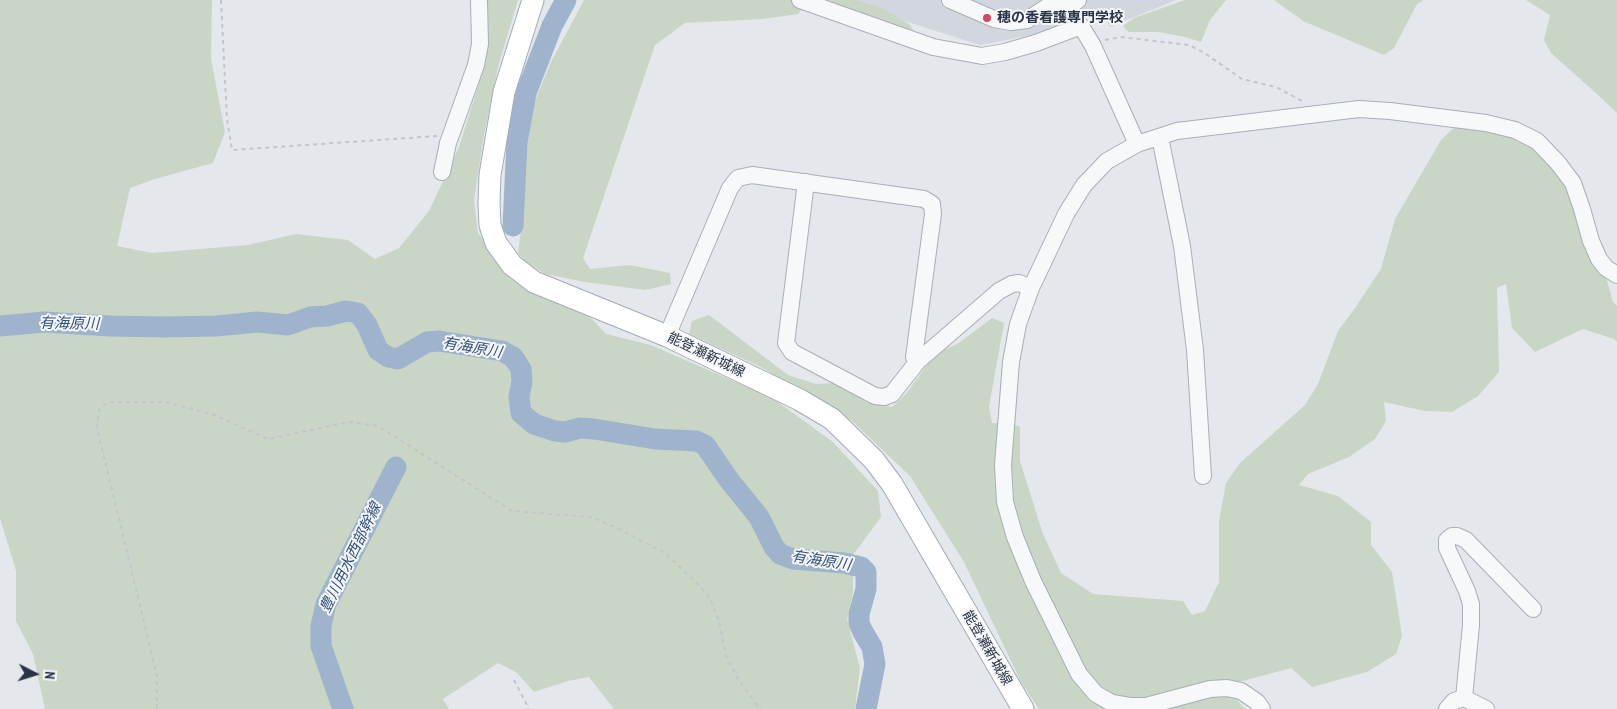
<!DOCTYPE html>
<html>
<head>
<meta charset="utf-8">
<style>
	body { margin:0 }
	#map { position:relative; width:1617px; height:709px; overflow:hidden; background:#e4e7ec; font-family:"PT Sans Narrow",sans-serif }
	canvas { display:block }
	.north { position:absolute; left:10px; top:649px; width:50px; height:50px; -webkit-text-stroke:4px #f4f6f9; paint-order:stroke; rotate:95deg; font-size:14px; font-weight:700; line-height:20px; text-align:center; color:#2b3445 }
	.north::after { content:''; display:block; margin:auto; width:18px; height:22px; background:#2b3445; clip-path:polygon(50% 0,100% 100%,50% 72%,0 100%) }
</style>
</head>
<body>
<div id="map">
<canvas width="1617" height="709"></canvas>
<div class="north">N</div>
</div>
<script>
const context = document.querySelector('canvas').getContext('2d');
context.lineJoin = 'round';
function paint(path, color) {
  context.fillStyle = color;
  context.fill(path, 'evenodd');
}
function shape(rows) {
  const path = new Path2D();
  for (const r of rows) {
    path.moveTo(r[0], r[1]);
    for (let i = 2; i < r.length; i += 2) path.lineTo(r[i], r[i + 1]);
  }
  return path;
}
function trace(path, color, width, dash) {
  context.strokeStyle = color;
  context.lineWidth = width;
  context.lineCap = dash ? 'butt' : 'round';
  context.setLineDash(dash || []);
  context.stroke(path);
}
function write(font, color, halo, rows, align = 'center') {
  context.font = font + ' "PT Sans Narrow","Noto Sans JP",sans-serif';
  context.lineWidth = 4;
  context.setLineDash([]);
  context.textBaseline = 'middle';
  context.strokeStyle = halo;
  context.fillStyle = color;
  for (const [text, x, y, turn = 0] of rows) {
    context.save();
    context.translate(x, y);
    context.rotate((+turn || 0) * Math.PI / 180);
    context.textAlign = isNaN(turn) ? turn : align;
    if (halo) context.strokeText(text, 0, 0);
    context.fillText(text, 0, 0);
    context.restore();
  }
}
paint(shape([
	[839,0,1176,0,1110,27,1099,9,1048,32,980,45]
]), '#d2d6de');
paint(shape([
	[0,0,212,0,211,59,225,132,213,163,155,179,130,188,117,246,152,253,248,245,296,234,348,240,375,259,399,248,429,211,459,147,484,67,488,0,518,0,498,67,484,135,474,200,478,233,513,279,592,319,606,334,651,345,772,398,833,442,878,491,881,517,853,555,853,594,847,619,860,668,855,709,614,709,589,677,568,681,534,692,516,672,498,663,443,699,449,709,45,709,33,654,16,621,16,571,0,518],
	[584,0,809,0,798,14,763,19,685,23,655,45,583,258,590,269,630,265,670,273,671,284,645,290,585,282,545,274,525,262,518,253,522,222,527,120,551,62],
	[810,0,855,0,882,8,909,24,917,36],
	[1185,0,1226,0,1210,20,1201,42,1185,37,1158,32,1129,32,1123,26,1134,18],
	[1274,0,1424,0,1417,4,1394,48,1384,55,1303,21],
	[1526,0,1617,0,1617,113,1598,95,1551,53,1544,40,1550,15],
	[1456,126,1512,133,1550,158,1569,188,1606,277,1613,302,1617,306,1617,342,1614,339,1583,329,1535,352,1512,328,1506,284,1497,288,1499,372,1478,396,1452,412,1425,411,1384,402,1386,421,1375,439,1349,457,1308,474,1299,485,1338,496,1371,522,1371,545,1392,572,1402,636,1396,654,1367,672,1312,687,1291,668,1239,682,1237,700,1245,709,1039,709,1021,682,964,562,910,476,852,421,759,366,689,334,692,321,709,315,788,375,816,384,837,383,866,402,892,407,906,394,935,354,959,343,992,318,1004,323,989,407,992,423,1016,425,1020,427,1020,461,1043,534,1061,573,1093,594,1183,601,1192,615,1205,611,1219,582,1219,521,1226,483,1240,463,1305,405,1318,384,1338,331,1355,308,1381,269,1395,219,1441,140]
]), '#c9d6c5');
trace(shape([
	[513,226,517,142,526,93,552,26,566,0],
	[0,326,44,322,110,326,165,327,216,326,257,322,288,325,310,317,327,316,346,311,358,313,367,325,378,350,388,357,398,359,427,342,439,341,502,351,513,357,521,369,522,381,519,397,521,413,534,424,555,431,565,432,580,428,594,429,655,439,696,441,705,445,729,480,759,517,774,547,780,554,793,559,844,563,861,567,866,572,866,589,859,614,859,623,863,632,872,647,875,664,866,709],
	[343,709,321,646,321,626,326,604,396,467]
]), '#9fb4cc', 21);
const minor = shape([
	[800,0,933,47,982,56,1005,52,1036,43,1081,26,1093,46,1137,144],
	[950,0,994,19,1011,22,1027,20,1053,3],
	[1051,0,1058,6,1064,7,1070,6,1078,0],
	[1160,137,1182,246,1195,350,1203,476],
	[442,172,448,143,476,65,480,44,479,0],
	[806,182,786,343,792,352,875,396,884,397,892,394,918,361,999,291,1012,284,1019,283,1031,288],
	[667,336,730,188,738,178,752,175,924,199,932,204,933,214,914,357,918,361],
	[1464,698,1471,625,1471,604,1467,591,1447,548,1447,540,1452,536,1457,536,1466,540,1533,609],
	[1262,709,1257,702,1241,691,1227,688,1210,689,1146,706,1130,706,1112,703,1096,694,1079,674,1033,581,1015,537,1005,502,1003,465,1011,362,1018,324,1031,288,1066,214,1084,185,1107,161,1137,144,1177,131,1359,109,1390,111,1486,123,1515,130,1537,141,1558,163,1573,183,1582,209,1591,241,1599,259,1606,268,1617,275],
	[1447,709,1454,701,1464,698,1486,709]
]);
const major = shape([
	[533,0,504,92,490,175,489,203,490,225,496,243,512,265,534,282,667,336,800,400,832,419,874,460,892,484,1023,709]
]);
trace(minor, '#a9aeb7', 18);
trace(major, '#a3abb8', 23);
trace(shape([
	[221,0,227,119,232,150,437,136],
	[1105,40,1121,37,1189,45,1203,52,1242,79,1276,87,1302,101],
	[514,680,529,709],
	[157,709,157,676,97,428,99,410,108,402,165,402,215,415,268,439,349,422,378,426,512,511,591,517,615,527,665,553,696,582,710,598,719,621,726,656,738,679,760,709]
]), '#c2c5cb', 2, [4, 4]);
trace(minor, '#f7f8fa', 16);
trace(major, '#fff', 21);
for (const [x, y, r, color] of [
	[987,18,5,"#d1495b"]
]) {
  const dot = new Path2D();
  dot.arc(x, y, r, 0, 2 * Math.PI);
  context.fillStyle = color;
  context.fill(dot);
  trace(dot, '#f4f6f9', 2);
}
write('bold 14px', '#2b3445', '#f4f6f9', [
	["穂の香看護専門学校",997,18]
], 'left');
write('14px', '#2b3445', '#f4f6f9', [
	["能登瀬新城線",706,355,26],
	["能登瀬新城線",987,648,60]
]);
write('italic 15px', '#34527a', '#f4f6f9', [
	["有海原川",69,324,1],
	["有海原川",472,348,10],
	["豊川用水西部幹線",351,558,-64],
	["有海原川",821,561,9]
]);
</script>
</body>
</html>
